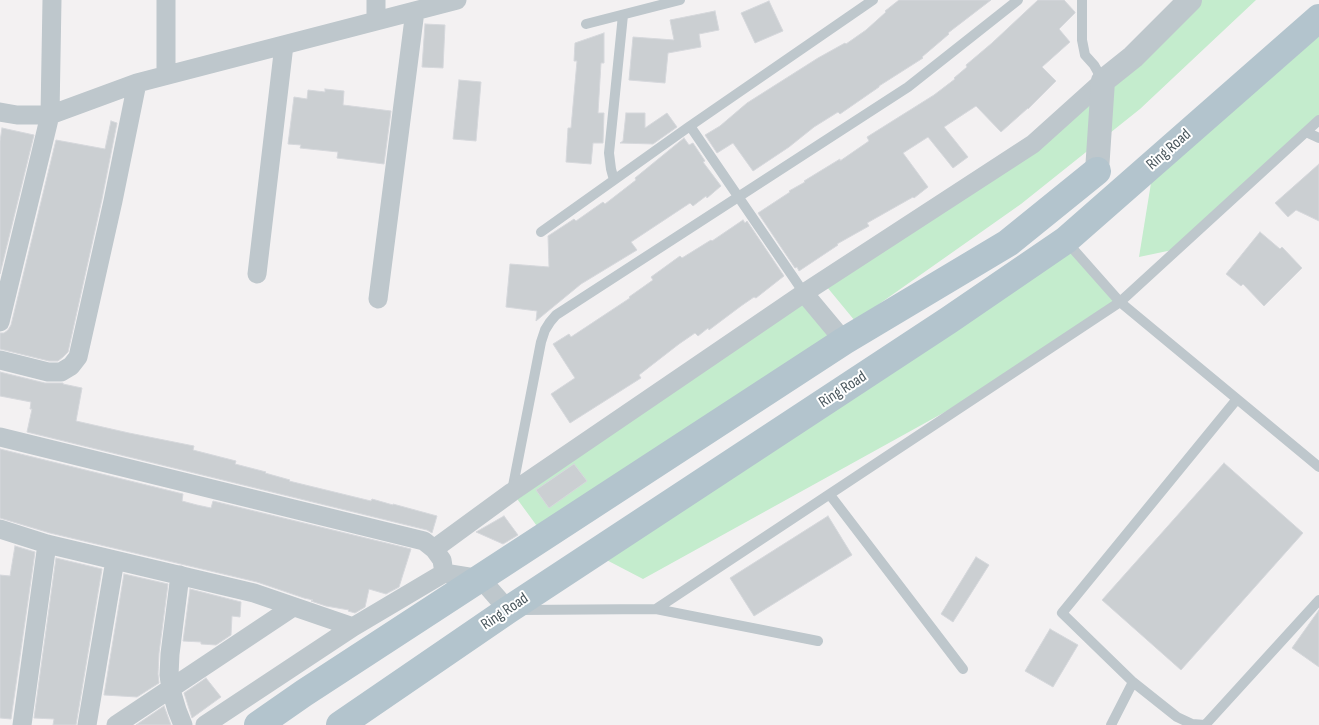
<!DOCTYPE html>
<html>
<head>
<meta charset="utf-8">
<style>
	body { margin:0 }
	canvas { display:block; background:#f3f1f2 }
</style>
</head>
<body>
<canvas width="1319" height="725"></canvas>
<script>
const context = document.querySelector('canvas').getContext('2d');
context.lineJoin = 'round';
function paint(path, color) {
  context.fillStyle = color;
  context.fill(path, 'evenodd');
}
function shape(rows) {
  const path = new Path2D();
  for (const r of rows) {
    path.moveTo(r[0], r[1]);
    for (let i = 2; i < r.length; i += 2) path.lineTo(r[i], r[i + 1]);
  }
  return path;
}
function trace(path, color, width, dash) {
  context.strokeStyle = color;
  context.lineWidth = width;
  context.lineCap = dash ? 'butt' : 'round';
  context.setLineDash(dash || []);
  context.stroke(path);
}
function write(font, color, halo, rows, align = 'center') {
  context.font = font + ' "Sofia Sans Condensed",sans-serif';
  context.lineWidth = 4;
  context.setLineDash([]);
  context.textBaseline = 'middle';
  context.strokeStyle = halo;
  context.fillStyle = color;
  for (const [text, x, y, turn = 0] of rows) {
    context.save();
    context.translate(x, y);
    context.rotate((+turn || 0) * Math.PI / 180);
    context.textAlign = isNaN(turn) ? turn : align;
    if (halo) context.strokeText(text, 0, 0);
    context.fillText(text, 0, 0);
    context.restore();
  }
}
paint(shape([
	[1186,0,1256,0,1140,109,1021,204,855,321,822,281,1033,144],
	[1319,36,1319,120,1177,249,1139,257,1151,183],
	[1066,240,1120,302,1001,381,643,579,595,554],
	[804,293,844,341,545,537,512,492]
]), '#c4eccd');
const building = shape([
	[899,0,991,0,948,33,949,34,922,57,923,58,879,86,879,87,840,114,838,112,814,127,789,147,753,171,733,143,717,153,705,135,720,126,747,103,818,58,845,43,846,44,866,30,886,12,885,11,899,0],
	[1038,0,1064,0,1075,12,1075,13,1059,29,1070,42,1042,67,1056,81,1028,109,1028,108,1001,132,976,106,944,127,968,157,953,168,928,137,903,153,928,187,914,198,913,197,867,223,869,226,837,244,838,245,799,271,797,267,795,268,758,213,790,192,789,191,805,182,804,181,840,159,840,161,869,141,867,137,934,95,955,79,954,78,967,67,966,65,992,43,1038,0],
	[769,1,783,31,755,43,741,13,769,1],
	[715,11,719,30,699,34,701,47,668,53,665,83,629,80,633,37,674,40,670,20,715,11],
	[425,24,445,25,443,68,422,67,425,24],
	[604,33,604,63,601,63,598,113,604,113,603,143,593,143,591,164,566,162,568,128,571,128,577,61,574,61,575,43,604,33],
	[459,80,481,82,476,141,453,139,459,80],
	[325,89,344,91,343,105,391,111,384,164,337,158,338,152,300,148,301,145,288,144,294,97,307,99,308,90,325,92,325,89],
	[626,113,645,113,645,128,667,113,677,127,653,144,620,143,623,141,626,113],
	[111,121,117,123,102,199,68,352,63,357,58,361,49,361,0,349,0,333,4,333,8,330,11,325,56,140,105,149,111,121],
	[2,128,34,135,0,274,0,141,2,128],
	[684,138,689,145,693,143,705,161,703,162,721,186,707,198,706,196,693,206,690,203,631,242,637,250,581,284,536,321,537,311,506,307,510,264,549,267,548,236,574,219,576,221,603,202,605,204,636,180,635,178,684,138],
	[1319,164,1319,221,1296,210,1288,217,1275,203,1319,164],
	[743,220,745,223,747,221,784,276,756,298,754,297,741,306,709,330,708,328,698,336,695,333,679,344,639,375,641,378,570,423,551,394,575,378,553,344,569,334,571,337,630,298,629,297,653,280,651,277,680,256,682,258,711,240,712,241,743,220],
	[1260,232,1280,249,1282,247,1302,268,1264,306,1243,284,1241,286,1226,274,1260,232],
	[0,372,45,383,63,383,63,384,82,388,76,421,129,433,194,446,193,450,236,461,235,464,266,472,265,473,290,480,289,481,371,501,372,499,393,505,393,504,437,516,432,533,427,530,27,432,32,409,30,409,31,402,0,396,0,372],
	[0,449,183,494,182,501,197,505,211,508,213,501,411,549,399,587,386,594,369,589,365,607,355,613,348,611,349,610,326,606,311,601,313,600,304,598,257,582,50,533,0,518,0,449],
	[1224,463,1303,533,1181,670,1102,600,1224,463],
	[574,464,587,481,549,508,536,490,574,464],
	[504,516,518,535,503,544,476,532,504,516],
	[828,516,852,555,754,616,730,578,828,516],
	[15,546,35,552,11,719,0,718,0,575,10,576,15,546],
	[976,557,989,565,953,622,941,614,976,557],
	[56,558,102,569,76,725,53,725,54,719,34,718,56,558],
	[124,574,168,584,159,653,158,674,159,683,137,697,104,695,124,574],
	[190,589,241,602,240,617,232,616,231,635,216,645,201,644,201,642,183,641,190,589],
	[1319,610,1319,667,1292,648,1319,610],
	[1050,629,1078,645,1053,687,1025,671,1050,629],
	[206,678,221,697,192,718,184,693,206,678],
	[164,706,171,725,136,725,164,706]
]);
paint(building, '#cbcfd2');
trace(building, '#d6d8dc', 1);
trace(shape([
	[1082,0,1082,40,1085,55,1094,65,1103,81],
	[586,24,680,0],
	[1319,120,1120,302,1319,467],
	[690,126,873,0],
	[1306,132,1319,138],
	[614,180,611,169,609,153,623,15],
	[541,232,690,126,804,293],
	[1237,399,1062,613,1133,682,1177,717,1192,724,1205,725,1319,600],
	[512,491,541,342,545,330,550,322,556,315,908,87,1018,0],
	[830,495,963,669],
	[656,609,818,641],
	[520,610,656,609,1120,302,1066,241],
	[1111,725,1133,682]
]), '#bec7cc', 10);
trace(shape([
	[166,0,166,75],
	[376,21,376,0],
	[0,112,17,115,50,115,52,0],
	[257,274,284,45],
	[804,293,844,341],
	[378,299,415,11],
	[0,322,50,115,137,83],
	[0,360,48,372,61,372,71,366,78,357,113,201,137,83,457,0],
	[0,437,424,541,434,549,442,560,444,573,481,579,508,610],
	[0,529,47,544,254,593,353,627],
	[434,549,512,492,804,293,1033,144,1103,81],
	[180,575,170,654,169,675,171,690,177,710,183,725],
	[22,725,47,544],
	[87,725,115,560],
	[116,725,293,607],
	[205,725,353,627,444,573]
]), '#bec7cc', 19);
trace(shape([
	[1097,171,1103,81,1133,57,1190,0]
]), '#bec7cc', 24);
trace(shape([
	[258,725,304,693,844,341,1008,243,1097,171],
	[340,725,508,610,949,320,1066,240,1319,18]
]), '#b3c4cd', 28);
write('16px', '#4a575d', '#fff', [
	["Ring Road",1169,150,-41],
	["Ring Road",843,390,-33],
	["Ring Road",505,612,-34]
]);
</script>
</body>
</html>
